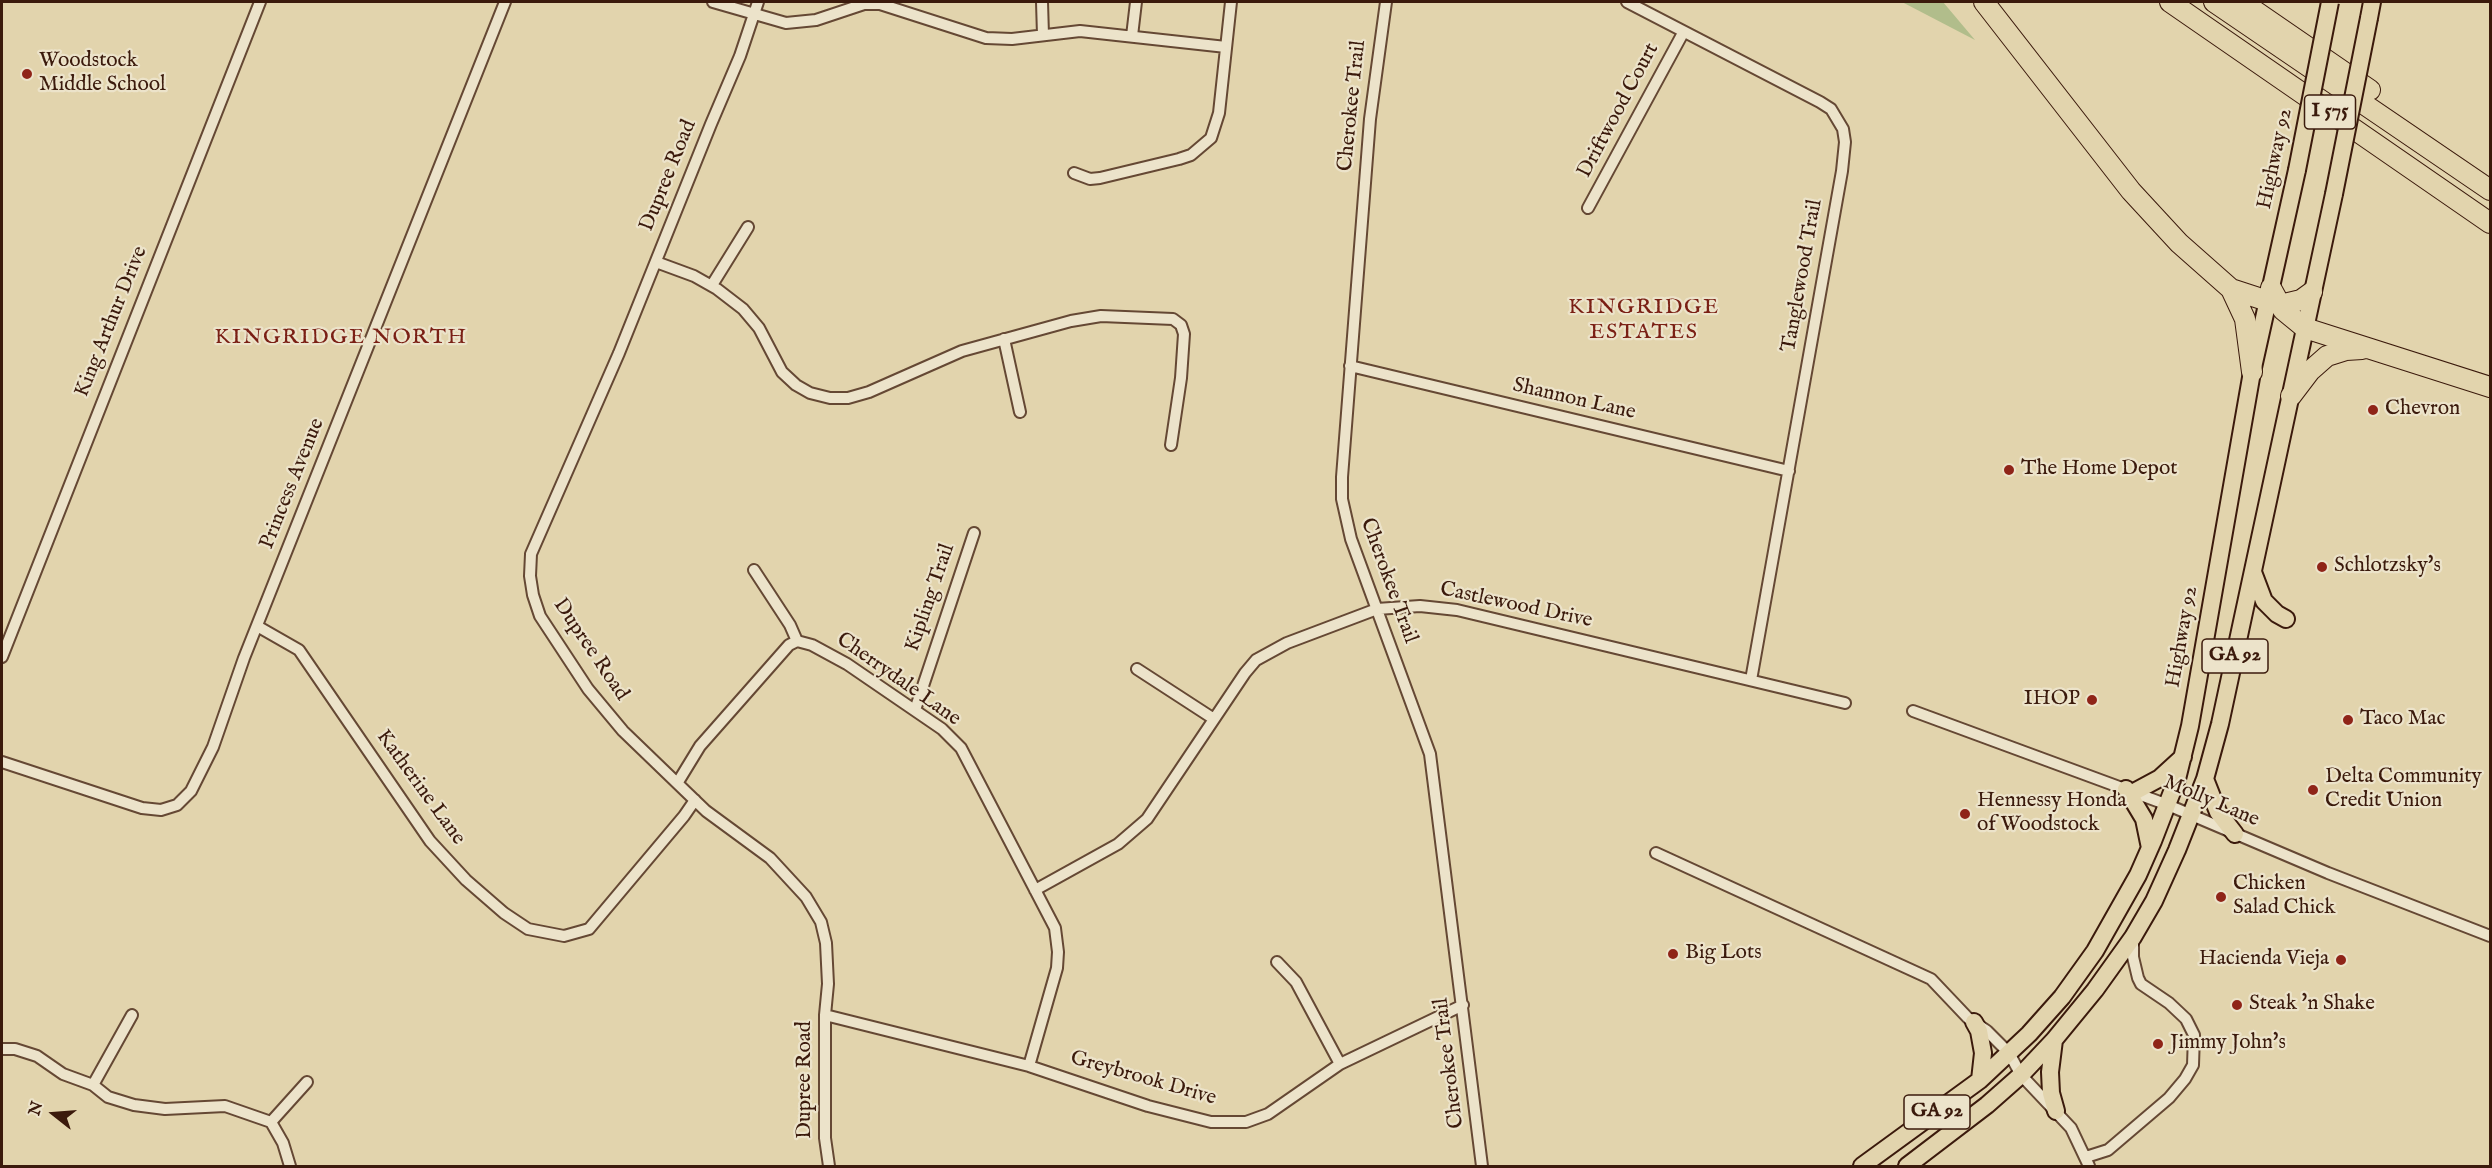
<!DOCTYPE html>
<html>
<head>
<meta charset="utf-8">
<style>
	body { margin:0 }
	#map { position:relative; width:2492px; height:1168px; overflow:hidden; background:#e2d4ad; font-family:"IM FELL English",serif }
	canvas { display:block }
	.frame { position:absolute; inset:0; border:3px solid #3b1a0c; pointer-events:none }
	.north { position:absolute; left:24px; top:1084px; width:60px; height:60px; -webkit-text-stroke:4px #ece3ca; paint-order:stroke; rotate:287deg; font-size:16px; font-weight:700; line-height:24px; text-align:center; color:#3b1a0c }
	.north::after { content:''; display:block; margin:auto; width:21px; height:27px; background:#3b1a0c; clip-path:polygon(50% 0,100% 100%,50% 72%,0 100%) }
</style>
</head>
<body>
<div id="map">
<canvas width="2492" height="1168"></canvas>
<div class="frame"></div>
<div class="north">N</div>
</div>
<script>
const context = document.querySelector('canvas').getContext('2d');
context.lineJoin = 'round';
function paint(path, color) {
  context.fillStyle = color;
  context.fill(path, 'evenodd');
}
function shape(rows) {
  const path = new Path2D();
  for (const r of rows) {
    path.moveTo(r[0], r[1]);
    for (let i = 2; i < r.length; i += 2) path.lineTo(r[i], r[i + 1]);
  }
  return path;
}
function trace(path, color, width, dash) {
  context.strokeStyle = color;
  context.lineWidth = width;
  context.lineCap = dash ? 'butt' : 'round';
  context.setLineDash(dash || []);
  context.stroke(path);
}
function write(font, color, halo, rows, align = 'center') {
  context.font = font + ' "IM FELL English",serif';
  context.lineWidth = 4.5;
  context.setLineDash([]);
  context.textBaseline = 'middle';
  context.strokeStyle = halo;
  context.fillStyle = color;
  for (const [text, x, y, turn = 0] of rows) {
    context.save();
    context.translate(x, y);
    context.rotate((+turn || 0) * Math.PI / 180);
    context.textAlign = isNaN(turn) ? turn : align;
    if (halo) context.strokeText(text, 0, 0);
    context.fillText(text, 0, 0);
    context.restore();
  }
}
paint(shape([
	[1902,2,1943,2,1975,40]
]), '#b1bd8b');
const minor = shape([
	[713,2,786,23,816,20,864,4,880,4,986,38,1012,39,1080,31,1226,47],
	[758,2,740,56,711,124,619,353,531,554,530,576,533,595,540,616,588,689,623,731,706,811,770,858,806,897,821,922,826,943,828,984,825,1015,825,1138,829,1166],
	[1042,2,1043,35],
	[1386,2,1370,119,1342,477,1342,499,1351,539,1430,754,1482,1166],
	[1627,2,1820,102,1831,109,1843,129,1845,142,1842,171,1751,680],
	[1132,36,1136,2],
	[1074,173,1090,179,1100,178,1179,159,1191,155,1211,138,1219,113,1231,2],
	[1588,208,1683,33],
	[656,262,694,276,717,289,743,309,759,328,782,372,796,385,810,393,830,398,848,398,869,392,962,351,1071,321,1101,316,1173,319,1181,325,1184,334,1181,378,1171,445],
	[712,285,748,227],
	[1004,339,1020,412],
	[1350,366,1789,471],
	[754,570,790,625,797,641],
	[257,626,299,650,430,841,466,880,504,913,528,929,564,936,589,929,684,816,695,800],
	[2,657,260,2],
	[1137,669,1214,719],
	[915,710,974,533],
	[1913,711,2168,805,2328,873,2490,936],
	[2,762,142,808,161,810,177,805,191,791,213,747,244,658,505,2],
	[678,782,700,746,789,645,797,641,812,645,847,664,942,729,961,748,1055,928,1058,952,1057,968,1029,1066],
	[1656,853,1931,979,1968,1018,1987,1031,2009,1053,2021,1075,2071,1128,2089,1166],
	[1035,890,1118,844,1147,819,1245,673,1256,660,1287,643,1377,609,1420,606,1457,610,1845,703],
	[1277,962,1296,982,1340,1064],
	[825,1015,1029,1066,1148,1106,1211,1122,1246,1122,1268,1114,1340,1064,1463,1005],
	[2,1049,15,1049,37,1056,63,1074,93,1085,108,1097,134,1105,165,1109,225,1106,271,1122,283,1143,290,1166],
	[93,1085,132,1015],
	[271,1122,307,1082],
	[2086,1157,2108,1150,2169,1098,2185,1079,2193,1065,2194,1035,2186,1019,2169,1003,2141,984,2138,978,2133,957,2133,938]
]);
const primary = shape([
	[2369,18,2372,2],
	[2253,572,2264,601,2277,614,2286,619],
	[2205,779,2218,812,2235,834],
	[2126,789,2144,819,2150,848],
	[2134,792,2160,778,2183,757],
	[1974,1022,1979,1031,1983,1053,1980,1080],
	[2054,1040,2050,1072,2051,1093,2056,1111],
	[1862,1166,1980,1080,2029,1034,2062,997,2095,951,2138,875,2153,841,2177,779,2190,726,2252,372,2297,170],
	[1907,1166,1987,1105,2021,1075,2054,1040,2095,990,2133,937,2154,901,2177,850,2205,779,2220,724,2334,194]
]);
const motorway = shape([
	[1984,2,2131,191,2179,243,2231,289,2245,319,2252,372],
	[2170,2,2490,223],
	[2214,2,2490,190],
	[2242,2,2370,90],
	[2271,288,2283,310,2305,328,2490,387],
	[2231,289,2280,305,2301,300,2312,292],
	[2291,396,2310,371,2327,356,2346,350,2362,349]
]);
trace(minor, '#654834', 14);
trace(primary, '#3b1a0c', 20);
trace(motorway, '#3b1a0c', 22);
trace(minor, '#ece3ca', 10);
trace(primary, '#e2d4ad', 16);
trace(motorway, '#e2d4ad', 20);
const primaryBridge = shape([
	[2297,170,2330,2],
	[2334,194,2369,18]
]);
trace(primaryBridge, '#3b1a0c', 20, []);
trace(primaryBridge, '#e2d4ad', 16);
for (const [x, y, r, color] of [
	[27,74,6,"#8f2418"],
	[2373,410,6,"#8f2418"],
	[2009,470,6,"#8f2418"],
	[2322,567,6,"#8f2418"],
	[2092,700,6,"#8f2418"],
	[2348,720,6,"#8f2418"],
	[2313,790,6,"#8f2418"],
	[1965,814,6,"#8f2418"],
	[2221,897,6,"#8f2418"],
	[1673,954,6,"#8f2418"],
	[2341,960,6,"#8f2418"],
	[2237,1005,6,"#8f2418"],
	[2158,1044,6,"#8f2418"]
]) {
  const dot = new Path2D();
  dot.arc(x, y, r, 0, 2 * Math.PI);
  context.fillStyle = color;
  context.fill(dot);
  trace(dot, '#ece3ca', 2);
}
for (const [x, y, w] of [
	[2330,112,51],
	[2235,656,66],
	[1937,1112,66]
]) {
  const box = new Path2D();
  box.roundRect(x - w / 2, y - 17, w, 34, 4.5);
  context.fillStyle = '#ece3ca';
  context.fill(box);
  trace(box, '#3b1a0c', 1.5);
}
write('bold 20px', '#3b1a0c', null, [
	["I 575",2330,112],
	["GA 92",2235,656],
	["GA 92",1937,1112]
]);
write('21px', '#3b1a0c', '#ece3ca', [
	["Woodstock",39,62],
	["Middle School",39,86],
	["Chevron",2385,410],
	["The Home Depot",2021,470],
	["Schlotzsky's",2334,567],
	["IHOP",2080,700,"right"],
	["Taco Mac",2360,720],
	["Delta Community",2325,778],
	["Credit Union",2325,802],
	["Hennessy Honda",1977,802],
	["of Woodstock",1977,826],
	["Chicken",2233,885],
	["Salad Chick",2233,909],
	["Big Lots",1685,954],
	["Hacienda Vieja",2329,960,"right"],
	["Steak 'n Shake",2249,1005],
	["Jimmy John's",2170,1044]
], 'left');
write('21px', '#3b1a0c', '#ece3ca', [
	["Cherokee Trail",1353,106,-84],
	["Driftwood Court",1619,111,-62],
	["Highway 92",2276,159,-78],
	["Dupree Road",669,176,-68],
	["Tanglewood Trail",1803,276,-80],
	["King Arthur Drive",112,322,-68],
	["Shannon Lane",1574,400,13],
	["Princess Avenue",293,484,-68],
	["Cherokee Trail",1388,581,70],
	["Kipling Trail",931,598,-71],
	["Castlewood Drive",1516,606,12],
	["Highway 92",2183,637,-80],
	["Dupree Road",590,650,56],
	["Cherrydale Lane",898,680,35],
	["Katherine Lane",420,788,54],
	["Molly Lane",2211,802,23],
	["Cherokee Trail",1450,1063,-97],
	["Greybrook Drive",1143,1079,16],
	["Dupree Road",806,1080,-90]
]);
context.letterSpacing = '1.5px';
write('22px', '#7a1f14', '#ece3ca', [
	["KINGRIDGE",1644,308],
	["ESTATES",1644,333],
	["KINGRIDGE NORTH",341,338]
]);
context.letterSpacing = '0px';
</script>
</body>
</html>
